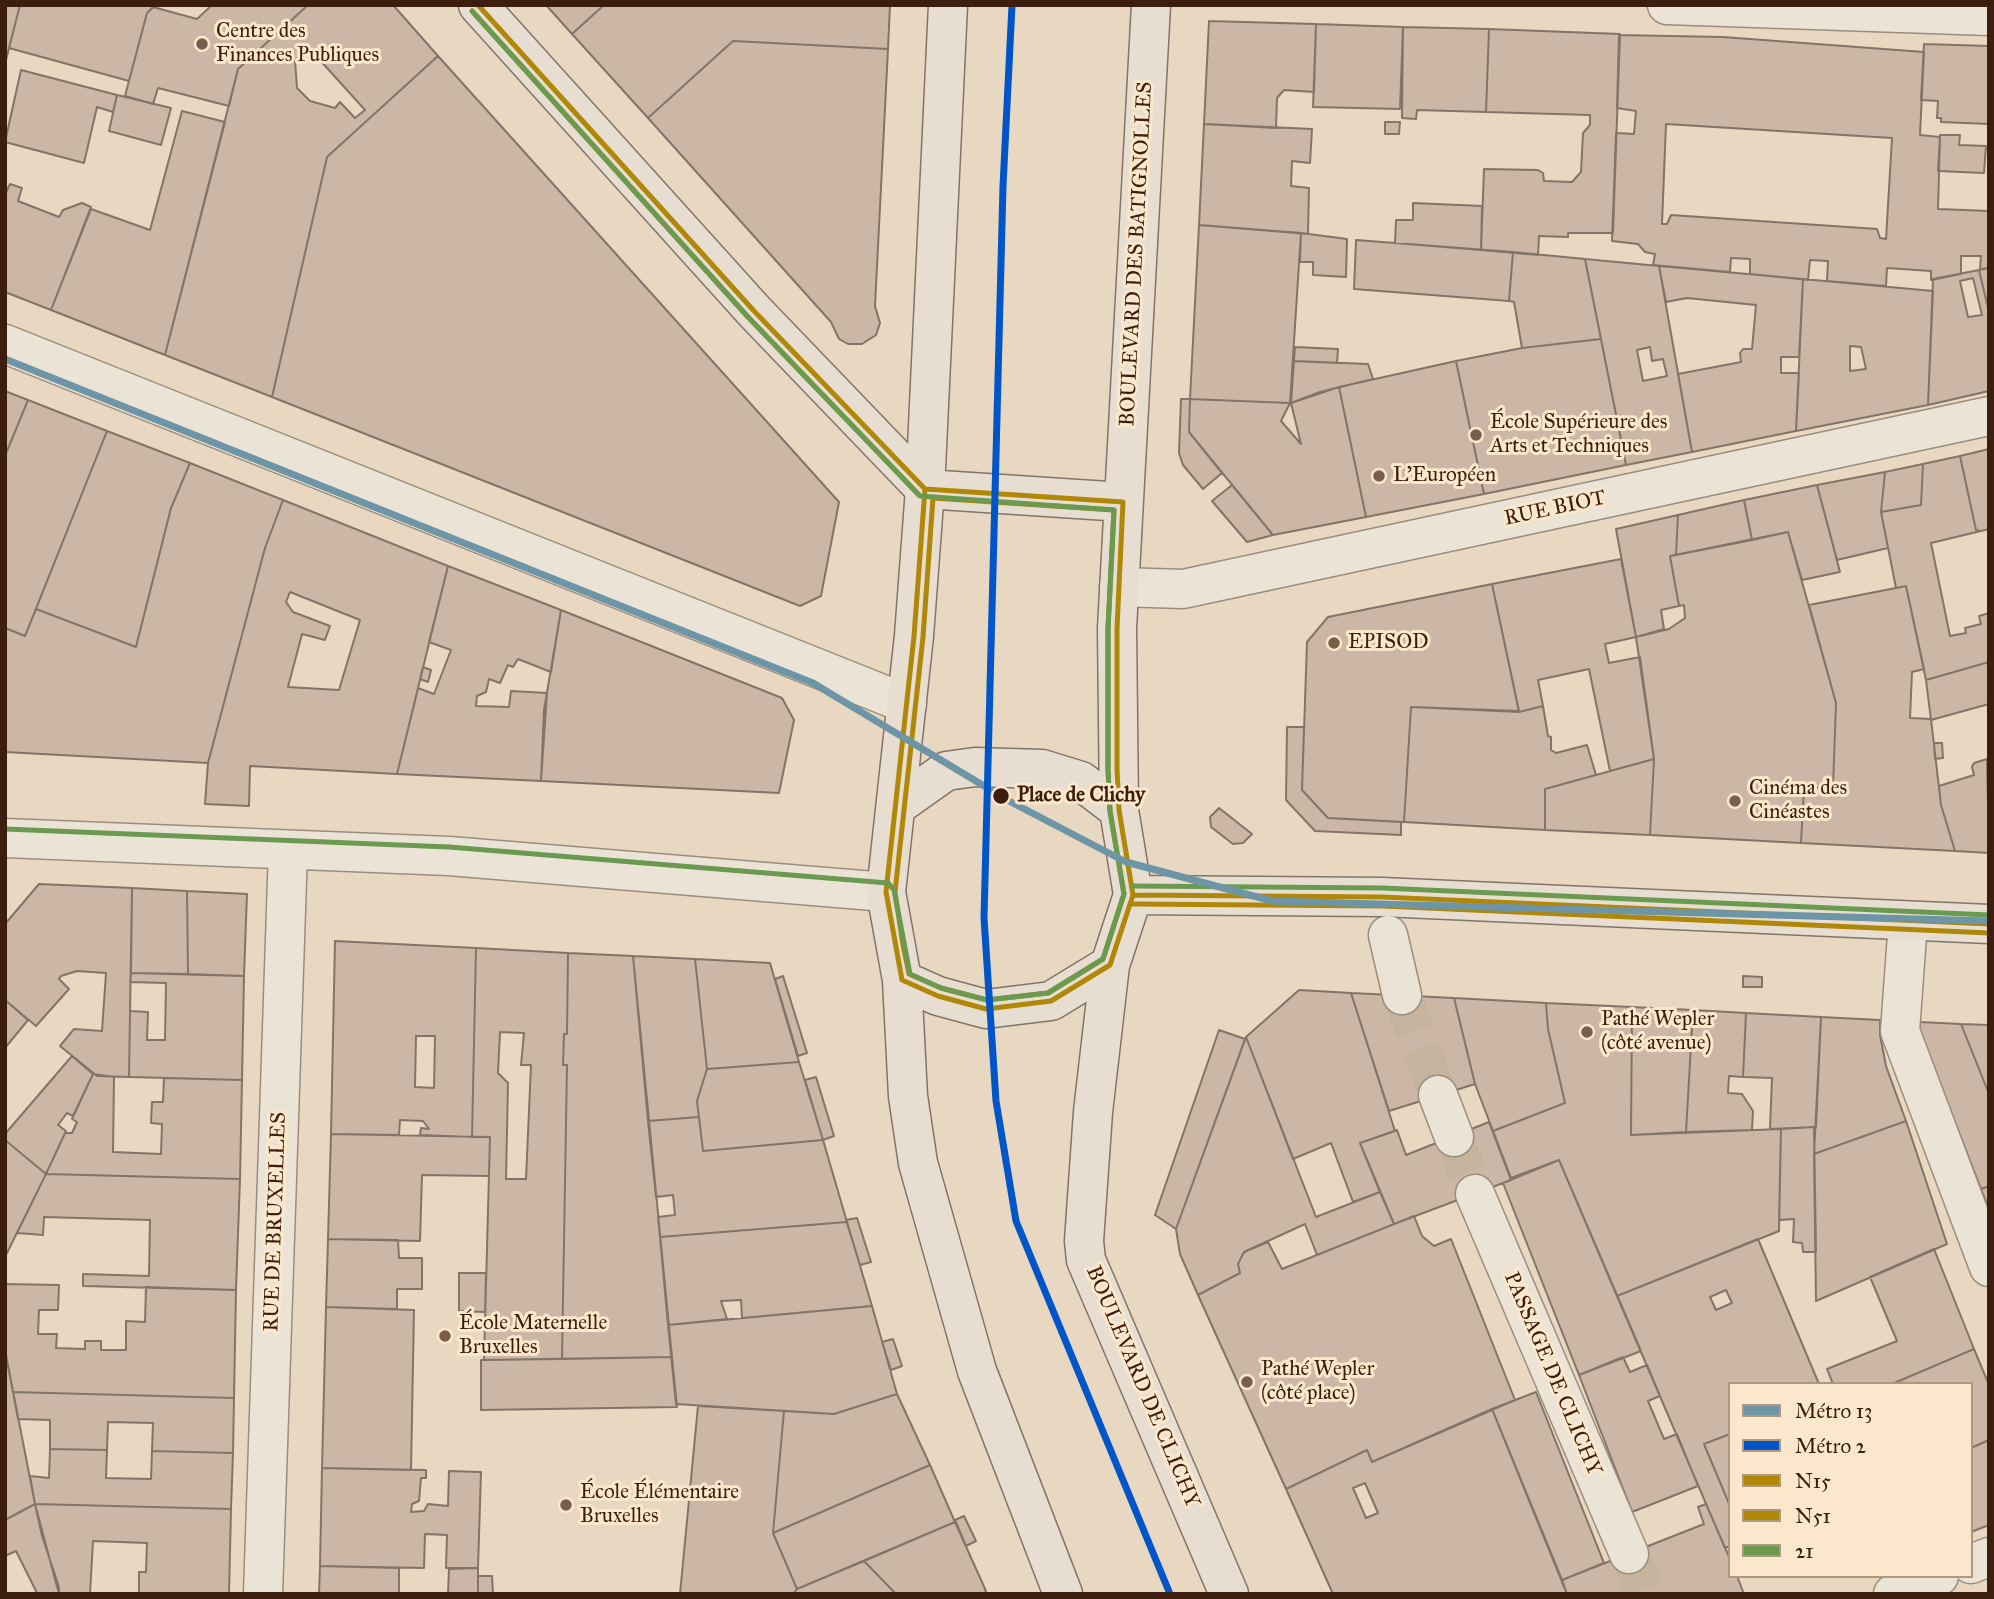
<!DOCTYPE html>
<html>
<head>
<meta charset="utf-8">
<style>
	body { margin:0 }
	#map { position:relative; width:1994px; height:1599px; overflow:hidden; background:#e9d8c1; font-family:"IM FELL Great Primer",serif }
	canvas { display:block }
	.frame { position:absolute; inset:0; border:7px solid #3c1d0e; pointer-events:none }
	.legend { position:absolute; left:1728px; top:1382px; width:245px; height:196px; box-sizing:border-box; background:#fbe8cc; border:2px solid #af9780; margin:0; padding:9px 12px; list-style:none; font-size:21px; color:#3c1d0e }
	.legend li { display:flex; align-items:center; gap:14px; height:35px }
	.legend b { width:35px; border:2px solid #af9780 }
</style>
</head>
<body>
<div id="map">
<canvas width="1994" height="1599"></canvas>
<div class="frame"></div>
<ul class="legend">
<li><b style="height:9px;background:#6d95a5"></b>Métro 13</li>
<li><b style="height:9px;background:#0055c8"></b>Métro 2</li>
<li><b style="height:9px;background:#b18707"></b>N15</li>
<li><b style="height:9px;background:#b18707"></b>N51</li>
<li><b style="height:9px;background:#6a9950"></b>21</li>
</ul>
</div>
<script>
const context = document.querySelector('canvas').getContext('2d');
context.lineJoin = 'round';
function paint(path, color) {
  context.fillStyle = color;
  context.fill(path, 'evenodd');
}
function shape(rows) {
  const path = new Path2D();
  for (const r of rows) {
    path.moveTo(r[0], r[1]);
    for (let i = 2; i < r.length; i += 2) path.lineTo(r[i], r[i + 1]);
  }
  return path;
}
function trace(path, color, width, dash) {
  context.strokeStyle = color;
  context.lineWidth = width;
  context.lineCap = dash ? 'butt' : 'round';
  context.setLineDash(dash || []);
  context.stroke(path);
}
function write(font, color, halo, rows, align = 'center') {
  context.font = font + ' "IM FELL Great Primer",serif';
  context.lineWidth = 6;
  context.setLineDash([]);
  context.textBaseline = 'middle';
  context.strokeStyle = halo;
  context.fillStyle = color;
  for (const [text, x, y, turn = 0] of rows) {
    context.save();
    context.translate(x, y);
    context.rotate((+turn || 0) * Math.PI / 180);
    context.textAlign = isNaN(turn) ? turn : align;
    if (halo) context.strokeText(text, 0, 0);
    context.fillText(text, 0, 0);
    context.restore();
  }
}
const building = shape([
	[5,5,20,5,5,64,5,5],
	[20,5,156,5,147,13,129,81,9,48,20,5],
	[212,5,308,5,238,69,229,106,158,88,153,104,125,96,147,13,153,7,197,19,212,5],
	[308,5,393,5,438,56,327,157,272,397,165,355,238,69,308,5],
	[309,48,365,110,355,118,340,102,335,108,310,101,297,88,295,60,309,48],
	[546,5,604,5,572,34,546,5],
	[604,5,890,5,888,49,733,41,648,118,572,34,604,5],
	[1209,21,1316,24,1314,92,1284,90,1277,98,1276,128,1204,124,1209,21],
	[1316,24,1403,27,1400,109,1313,107,1316,24],
	[1403,27,1489,29,1486,112,1417,110,1416,119,1402,118,1403,27],
	[1489,29,1620,34,1613,233,1568,233,1568,237,1539,236,1538,255,1481,250,1484,169,1538,170,1543,173,1544,181,1572,182,1581,172,1583,133,1590,125,1590,115,1486,112,1489,29],
	[1619,35,1723,37,1924,52,1920,135,1940,137,1938,209,1989,211,1989,268,1980,269,1981,256,1961,256,1961,274,1931,280,1931,271,1887,268,1886,286,1827,281,1828,261,1810,260,1808,280,1750,274,1750,259,1731,258,1730,272,1653,265,1655,254,1645,252,1638,244,1612,241,1616,133,1634,134,1636,111,1617,108,1619,35],
	[1666,124,1892,138,1886,239,1880,238,1877,229,1671,215,1667,224,1662,224,1666,124],
	[733,41,888,49,875,306,880,323,876,335,862,344,848,344,839,339,831,322,648,118,733,41],
	[1924,44,1989,46,1989,124,1941,122,1941,118,1937,118,1938,101,1921,100,1924,44],
	[438,56,839,502,821,596,800,606,272,397,327,157,438,56],
	[21,70,117,95,113,112,97,107,84,163,5,142,21,70],
	[117,95,171,108,161,145,109,131,117,95],
	[182,111,225,122,165,355,51,310,91,209,150,230,182,111],
	[1385,122,1400,122,1399,134,1385,134,1385,122],
	[1204,124,1312,129,1310,163,1292,161,1291,186,1309,188,1308,234,1199,225,1204,124],
	[1940,135,1960,135,1959,145,1986,146,1984,173,1938,171,1940,135],
	[10,184,22,188,18,201,59,217,63,210,82,203,91,207,51,310,5,292,5,195,10,184],
	[1413,203,1482,206,1481,250,1395,243,1396,220,1413,220,1413,203],
	[1199,225,1301,233,1290,403,1190,399,1199,225],
	[1301,233,1347,239,1346,277,1313,275,1313,262,1300,262,1301,233],
	[1356,240,1513,252,1509,301,1354,289,1356,240],
	[1513,252,1585,259,1601,339,1522,348,1514,302,1509,301,1513,252],
	[1585,259,1659,266,1692,452,1626,465,1585,259],
	[1650,347,1652,361,1663,359,1667,376,1643,381,1637,350,1650,347],
	[1659,266,1803,279,1799,357,1781,357,1781,373,1799,373,1796,431,1692,452,1678,374,1741,362,1740,353,1743,349,1752,349,1756,305,1687,298,1666,302,1659,266],
	[1989,268,1989,312,1979,270,1989,268],
	[1979,270,1989,312,1989,391,1928,405,1933,279,1979,270],
	[1973,278,1982,315,1968,317,1960,281,1973,278],
	[1803,279,1933,291,1928,405,1796,431,1803,279],
	[1850,346,1861,347,1866,369,1850,371,1850,346],
	[1601,339,1626,465,1484,494,1456,361,1522,348,1601,339],
	[1295,347,1338,349,1337,363,1294,361,1295,347],
	[1294,361,1368,364,1373,379,1320,392,1291,403,1294,361],
	[1456,361,1484,494,1366,517,1339,387,1456,361],
	[1339,387,1366,517,1273,535,1189,432,1190,399,1290,403,1281,421,1301,444,1291,403,1339,387],
	[5,391,28,400,5,456,5,391],
	[1181,399,1190,399,1189,432,1222,473,1203,489,1183,465,1179,453,1181,399],
	[28,400,107,431,25,636,5,628,5,456,28,400],
	[107,431,190,463,171,508,136,647,36,609,107,431],
	[1989,449,1989,529,1981,531,1976,530,1960,456,1989,449],
	[1960,456,1976,530,1981,531,1931,543,1950,636,1966,633,1965,628,1981,624,1979,616,1989,613,1989,662,1926,680,1906,586,1896,588,1881,512,1921,505,1923,464,1960,456],
	[190,463,283,500,265,548,208,763,5,752,5,628,25,636,36,609,136,647,171,508,190,463],
	[1923,464,1921,505,1881,512,1885,472,1923,464],
	[1885,472,1881,512,1888,548,1837,560,1817,485,1885,472],
	[1232,485,1273,535,1247,542,1212,501,1232,485],
	[1817,485,1840,572,1802,580,1788,532,1752,540,1744,500,1817,485],
	[283,500,448,566,397,774,250,766,249,806,205,804,208,763,265,548,283,500],
	[290,592,360,620,339,690,288,687,302,634,325,640,330,626,293,612,286,602,290,592],
	[1744,500,1752,540,1676,555,1678,515,1744,500],
	[1678,515,1676,555,1670,556,1679,606,1661,610,1664,629,1636,637,1616,529,1678,515],
	[1788,532,1836,703,1833,788,1804,787,1801,843,1650,835,1654,759,1636,637,1669,629,1685,618,1684,605,1679,606,1670,556,1788,532],
	[1621,559,1636,637,1605,644,1609,663,1640,657,1654,759,1610,771,1589,669,1538,680,1543,706,1519,712,1492,584,1621,559],
	[448,566,561,610,551,672,518,659,513,667,508,665,500,683,489,679,486,692,477,696,476,706,509,707,511,691,547,693,541,781,397,774,418,688,434,694,451,650,429,642,448,566],
	[1492,584,1519,711,1411,707,1404,822,1328,818,1302,790,1307,642,1328,617,1492,584],
	[1906,586,1924,669,1912,672,1910,718,1931,719,1941,805,1955,851,1801,843,1804,787,1833,788,1836,703,1809,605,1906,586],
	[561,610,782,698,794,720,779,793,541,781,544,710,561,610],
	[1989,662,1989,704,1931,720,1926,680,1989,662],
	[423,667,431,670,428,682,420,679,423,667],
	[1543,706,1548,736,1551,737,1551,750,1556,753,1587,745,1596,775,1545,789,1545,830,1404,822,1411,707,1519,712,1543,706],
	[1287,727,1304,727,1302,790,1328,818,1401,822,1401,835,1315,831,1286,800,1287,727],
	[1934,743,1942,743,1943,758,1935,759,1934,743],
	[1654,759,1650,835,1545,830,1545,789,1654,759],
	[1987,759,1989,853,1955,851,1941,805,1939,786,1974,775,1972,767,1974,763,1987,759],
	[1219,808,1252,834,1243,843,1233,844,1211,827,1210,817,1219,808],
	[39,884,132,888,129,1077,97,1076,60,1046,74,1029,102,1031,106,973,77,971,61,976,59,979,69,989,36,1026,5,1000,5,924,39,884],
	[132,888,187,891,188,974,131,973,132,888],
	[187,891,247,894,244,976,188,974,187,891],
	[335,941,476,948,472,1137,420,1135,421,1128,429,1129,423,1121,400,1120,399,1135,331,1134,335,941],
	[416,1036,435,1036,434,1088,415,1087,416,1036],
	[476,948,568,953,567,1034,564,1034,563,1065,567,1065,562,1359,484,1360,490,1137,472,1137,476,948],
	[500,1032,524,1033,521,1065,531,1065,526,1179,506,1179,508,1083,498,1073,500,1032],
	[568,953,633,956,672,1357,562,1359,567,1065,563,1065,564,1034,567,1034,568,953],
	[633,956,695,959,707,1069,697,1101,699,1117,648,1121,633,956],
	[695,959,770,963,799,1062,707,1069,695,959],
	[131,973,244,976,242,1080,129,1077,130,1011,148,1012,147,1040,165,1040,166,983,130,982,131,973],
	[783,976,807,1053,798,1056,775,979,783,976],
	[1743,976,1762,977,1762,987,1743,987,1743,976],
	[1299,990,1351,993,1395,1131,1360,1143,1380,1192,1353,1202,1331,1143,1293,1159,1246,1037,1299,990],
	[1351,993,1454,998,1475,1084,1389,1111,1351,993],
	[1454,998,1546,1003,1548,1029,1565,1103,1493,1131,1475,1084,1454,998],
	[5,1000,28,1020,5,1048,5,1000],
	[1546,1003,1632,1007,1631,1135,1781,1129,1779,1231,1617,1296,1559,1160,1511,1178,1493,1131,1565,1103,1548,1029,1546,1003],
	[1632,1007,1693,1010,1686,1132,1631,1135,1632,1007],
	[1693,1010,1746,1013,1743,1077,1729,1076,1728,1093,1742,1094,1753,1111,1752,1130,1686,1132,1693,1010],
	[1746,1013,1821,1017,1816,1127,1770,1129,1772,1078,1743,1077,1746,1013],
	[1821,1017,1880,1020,1880,1035,1886,1066,1906,1121,1814,1154,1821,1017],
	[1920,1022,1961,1024,1989,1094,1989,1186,1981,1189,1918,1028,1920,1022],
	[1961,1024,1989,1025,1989,1094,1961,1024],
	[1219,1030,1245,1039,1176,1229,1155,1215,1219,1030],
	[1246,1037,1316,1217,1380,1192,1394,1224,1317,1255,1305,1224,1244,1252,1238,1264,1240,1273,1198,1295,1180,1254,1176,1229,1246,1037],
	[72,1056,93,1074,73,1116,67,1113,58,1125,66,1131,46,1174,5,1140,5,1134,72,1056],
	[799,1062,823,1140,703,1151,697,1101,707,1069,799,1062],
	[93,1074,114,1077,113,1152,161,1154,162,1124,151,1123,152,1102,163,1102,164,1078,242,1080,240,1179,46,1174,65,1133,72,1133,77,1122,72,1119,93,1074],
	[816,1077,834,1136,823,1140,805,1080,816,1077],
	[699,1117,703,1151,823,1140,847,1222,660,1237,658,1217,675,1215,673,1195,656,1197,648,1121,699,1117],
	[1906,1121,1947,1244,1816,1301,1814,1154,1906,1121],
	[1489,1122,1511,1180,1394,1224,1360,1143,1397,1130,1406,1155,1489,1122],
	[1814,1127,1816,1252,1803,1252,1802,1243,1793,1242,1794,1219,1779,1220,1781,1129,1814,1127],
	[331,1134,490,1137,489,1176,422,1175,420,1241,328,1239,331,1134],
	[5,1140,46,1174,5,1257,5,1140],
	[1559,1160,1641,1351,1579,1375,1503,1183,1559,1160],
	[46,1174,240,1179,236,1290,83,1286,83,1274,149,1276,150,1220,44,1217,43,1235,17,1233,46,1174],
	[1989,1186,1989,1209,1981,1189,1989,1186],
	[1414,1216,1422,1236,1434,1246,1451,1239,1515,1400,1372,1462,1367,1450,1286,1489,1198,1295,1240,1273,1238,1264,1244,1252,1268,1242,1282,1269,1414,1216],
	[857,1218,871,1262,860,1265,846,1220,857,1218],
	[847,1222,872,1306,742,1318,741,1300,721,1301,727,1319,668,1325,660,1237,847,1222],
	[328,1239,398,1240,399,1258,422,1258,422,1289,397,1289,397,1309,326,1307,328,1239],
	[1758,1239,1819,1384,1730,1384,1730,1434,1704,1444,1730,1506,1730,1546,1725,1548,1617,1296,1758,1239],
	[1726,1290,1732,1303,1716,1310,1710,1297,1726,1290],
	[1934,1249,1974,1349,1892,1384,1833,1384,1827,1369,1897,1341,1870,1277,1934,1249],
	[459,1273,486,1273,485,1312,459,1311,459,1273],
	[5,1284,59,1285,58,1310,39,1310,38,1334,57,1334,56,1348,85,1349,85,1341,101,1341,101,1350,126,1350,126,1321,145,1322,146,1287,236,1290,234,1398,13,1392,5,1350,5,1284],
	[872,1306,897,1394,834,1414,676,1404,668,1325,872,1306],
	[326,1307,414,1310,411,1470,322,1468,326,1307],
	[893,1339,902,1366,891,1370,882,1342,893,1339],
	[1974,1349,1989,1385,1989,1440,1971,1448,1971,1384,1892,1384,1974,1349],
	[5,1350,35,1504,5,1520,5,1350],
	[672,1357,677,1407,481,1410,481,1360,672,1357],
	[1623,1357,1630,1372,1647,1365,1660,1396,1648,1401,1664,1439,1677,1434,1698,1486,1632,1512,1579,1375,1623,1357],
	[13,1392,234,1398,233,1453,152,1451,153,1423,108,1422,107,1450,50,1449,50,1420,18,1419,13,1392],
	[1536,1392,1604,1563,1562,1580,1492,1409,1536,1392],
	[897,1394,930,1465,773,1533,784,1411,834,1414,897,1394],
	[698,1406,784,1411,773,1533,797,1589,793,1594,680,1594,698,1406],
	[1492,1409,1567,1594,1333,1594,1286,1489,1367,1450,1372,1462,1492,1409],
	[1365,1483,1378,1513,1366,1518,1353,1488,1365,1483],
	[1730,1434,1730,1506,1704,1444,1730,1434],
	[1989,1440,1989,1525,1971,1532,1971,1448,1989,1440],
	[50,1449,107,1450,106,1478,151,1479,152,1451,233,1453,231,1509,35,1504,30,1476,49,1478,50,1449],
	[930,1465,955,1522,797,1589,773,1533,930,1465],
	[322,1468,426,1470,426,1478,421,1478,419,1501,412,1504,411,1512,424,1511,428,1504,448,1506,449,1471,481,1472,478,1568,446,1568,447,1535,425,1534,424,1568,320,1566,322,1468],
	[35,1504,42,1536,59,1587,59,1594,37,1593,16,1551,5,1556,5,1520,35,1504],
	[35,1504,231,1509,229,1594,139,1594,139,1572,146,1572,147,1543,93,1541,90,1594,59,1594,35,1504],
	[1706,1504,1730,1559,1730,1576,1737,1576,1744,1594,1567,1594,1562,1580,1704,1524,1698,1507,1706,1504],
	[964,1516,976,1541,966,1546,955,1520,964,1516],
	[955,1522,986,1591,983,1594,896,1594,864,1561,955,1522],
	[864,1561,896,1594,793,1594,797,1589,864,1561],
	[320,1566,399,1568,399,1594,319,1594,320,1566],
	[478,1568,478,1594,448,1594,449,1569,478,1568],
	[478,1576,492,1576,493,1593,520,1594,478,1594,478,1576]
]);
paint(building, '#ccb6a5');
trace(building, '#827467', 2);
trace(shape([
	[1402,995,1438,1095],
	[1454,1137,1475,1194],
	[1629,1554,1646,1594]
]), '#c6b39d', 38, [38, 19]);
const minor = shape([
	[1667,5,1989,16],
	[5,344,907,704],
	[1119,587,1183,589,1989,416],
	[5,838,449,856,886,892],
	[1908,922,1900,1031,1989,1267],
	[1388,935,1402,995],
	[1438,1095,1454,1137],
	[1475,1194,1629,1554],
	[1971,1564,1989,1557],
	[263,1594,288,850],
	[1893,1594,1939,1576]
]);
const major = shape([
	[478,5,754,311,925,489],
	[948,5,925,489,914,636,886,892,902,980,908,1096,918,1163,977,1371,1063,1594],
	[1151,5,1117,628,1119,810,1133,895,1110,965,1093,1112,1084,1241,1086,1260,1229,1594],
	[925,489,1123,502],
	[898,805,946,771,975,767,1042,769,1081,781,1119,810],
	[1133,895,1382,897,1989,924],
	[902,980,938,996,986,1009,1051,1001,1110,965]
]);
trace(minor, '#9a8d7e', 41);
trace(major, '#827467', 41);
trace(minor, '#ece3d7', 38);
trace(major, '#e7ded1', 38);
trace(shape([
	[478,5,754,311,925,489],
	[925,489,1123,502,1117,628,1117,769,1119,810,1133,895,1110,965,1051,1001,986,1009,938,996,902,980,886,892,914,636,925,489],
	[1133,895,1382,897,1989,924]
]), '#b18707', 5);
trace(shape([
	[472,11,748,317,919,495],
	[933,498,1114,510,1108,628,1108,769,1110,811,1124,894,1103,959,1048,993,987,1000,941,988,909,974,903,945,895,892,923,637,933,498],
	[1133,904,1382,906,1989,933]
]), '#b18707', 5);
trace(shape([
	[5,829,449,847,888,883,894,890,910,974,941,988,987,1000,1048,993,1103,959,1124,894,1110,811,1108,769,1108,628,1114,510,920,496,748,317,472,11],
	[1133,886,1382,888,1989,915]
]), '#6a9950', 5);
trace(shape([
	[5,359,813,683,1009,801,1126,862,1272,901,1989,921]
]), '#6d95a5', 7);
trace(shape([
	[1012,5,1003,186,984,918,996,1101,1016,1221,1170,1594]
]), '#0055c8', 7);
for (const [x, y, r, color] of [
	[202,44,7,"#795e4d"],
	[1476,435,7,"#795e4d"],
	[1379,476,7,"#795e4d"],
	[1334,643,7,"#795e4d"],
	[1001,796,9,"#3c1d0e"],
	[1735,801,7,"#795e4d"],
	[1587,1032,7,"#795e4d"],
	[445,1336,7,"#795e4d"],
	[1247,1382,7,"#795e4d"],
	[566,1505,7,"#795e4d"]
]) {
  const dot = new Path2D();
  dot.arc(x, y, r, 0, 2 * Math.PI);
  context.fillStyle = color;
  context.fill(dot);
  trace(dot, '#fbe8cc', 2.5);
}
write('21px', '#3c1d0e', '#fbe8cc', [
	["Centre des",216,32],
	["Finances Publiques",216,56],
	["École Supérieure des",1490,423],
	["Arts et Techniques",1490,447],
	["L'Européen",1393,476],
	["EPISOD",1348,643],
	["Cinéma des",1749,789],
	["Cinéastes",1749,813],
	["Pathé Wepler",1601,1020],
	["(côté avenue)",1601,1044],
	["École Maternelle",459,1324],
	["Bruxelles",459,1348],
	["Pathé Wepler",1261,1370],
	["(côté place)",1261,1394],
	["École Élémentaire",580,1493],
	["Bruxelles",580,1517]
], 'left');
write('21px', '#3c1d0e', '#fbe8cc', [
	["BOULEVARD DES BATIGNOLLES",1137,254,-87],
	["RUE BIOT",1555,509,-12],
	["RUE DE BRUXELLES",276,1222,-88],
	["PASSAGE DE CLICHY",1552,1374,67],
	["BOULEVARD DE CLICHY",1142,1387,67]
]);
write('bold 21px', '#3c1d0e', '#fbe8cc', [
	["Place de Clichy",1017,796]
], 'left');
</script>
</body>
</html>
